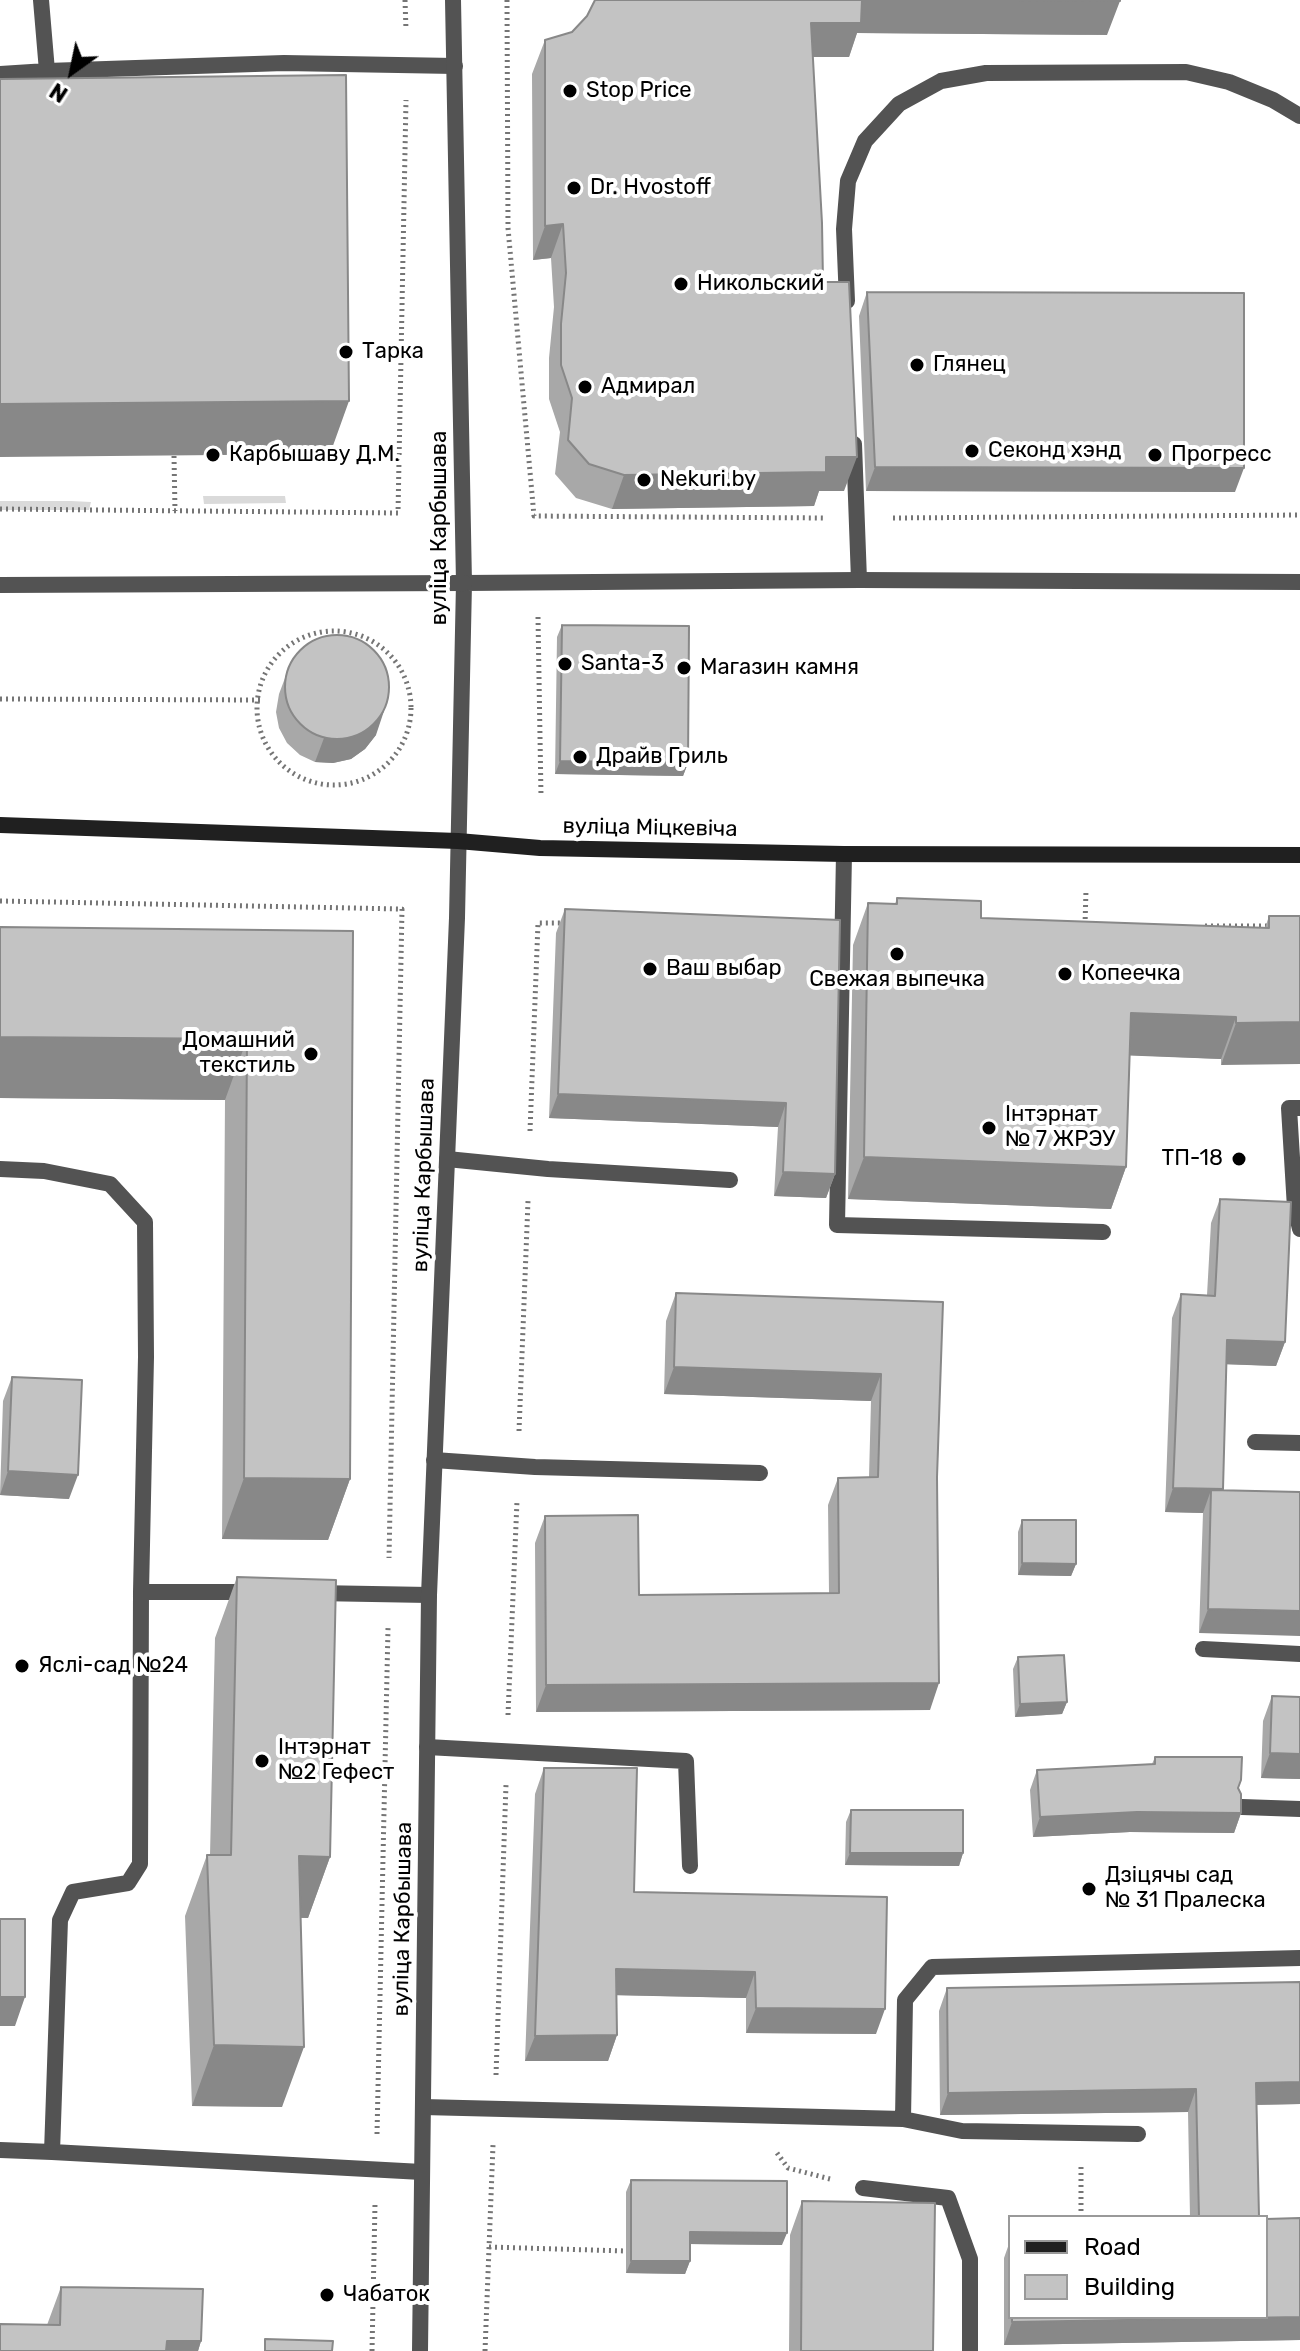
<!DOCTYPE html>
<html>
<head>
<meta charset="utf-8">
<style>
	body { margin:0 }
	#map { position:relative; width:1300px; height:2351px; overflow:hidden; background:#fff; font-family:Rubik,sans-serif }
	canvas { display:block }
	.legend { position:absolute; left:1008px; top:2215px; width:260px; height:104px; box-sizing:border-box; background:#fff; border:2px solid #999; margin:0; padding:10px 14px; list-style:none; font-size:24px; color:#000 }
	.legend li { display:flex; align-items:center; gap:16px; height:40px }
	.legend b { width:40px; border:2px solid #999 }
	.north { position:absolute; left:32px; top:32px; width:80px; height:80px; -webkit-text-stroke:6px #fff; paint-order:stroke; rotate:213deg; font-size:22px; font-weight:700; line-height:32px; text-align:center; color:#000 }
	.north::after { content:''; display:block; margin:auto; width:28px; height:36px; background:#000; clip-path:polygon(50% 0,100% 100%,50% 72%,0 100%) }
</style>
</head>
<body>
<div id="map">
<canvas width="1300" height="2351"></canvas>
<ul class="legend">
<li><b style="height:10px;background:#202020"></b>Road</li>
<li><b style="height:22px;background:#c3c3c3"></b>Building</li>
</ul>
<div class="north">N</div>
</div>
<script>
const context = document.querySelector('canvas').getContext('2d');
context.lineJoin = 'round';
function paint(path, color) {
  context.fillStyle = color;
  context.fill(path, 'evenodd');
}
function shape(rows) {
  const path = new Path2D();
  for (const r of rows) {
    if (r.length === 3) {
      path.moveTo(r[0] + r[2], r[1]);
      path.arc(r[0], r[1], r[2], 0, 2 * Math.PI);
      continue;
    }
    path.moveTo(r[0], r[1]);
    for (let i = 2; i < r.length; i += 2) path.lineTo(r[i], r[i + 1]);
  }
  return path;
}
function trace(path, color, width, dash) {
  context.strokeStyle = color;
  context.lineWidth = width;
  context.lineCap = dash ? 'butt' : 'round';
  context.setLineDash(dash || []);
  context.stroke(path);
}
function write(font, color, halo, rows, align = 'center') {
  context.font = font + ' Rubik,sans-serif';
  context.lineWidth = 8;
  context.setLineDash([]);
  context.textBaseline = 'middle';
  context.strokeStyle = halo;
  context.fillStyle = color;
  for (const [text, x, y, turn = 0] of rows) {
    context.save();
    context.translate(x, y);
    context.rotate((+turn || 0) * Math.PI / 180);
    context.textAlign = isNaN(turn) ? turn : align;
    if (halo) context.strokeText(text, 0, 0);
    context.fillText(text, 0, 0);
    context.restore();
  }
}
paint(shape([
	[203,496,285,496,286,503,204,504],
	[0,501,71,501,91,502,89,510,0,510]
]), '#dadada');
trace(shape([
	[405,0,406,30],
	[507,0,508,228,534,516,823,518],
	[174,456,175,511],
	[0,509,398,513,406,100],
	[893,518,1300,515],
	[538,617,541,796],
	[334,708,77],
	[0,699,261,700],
	[0,901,402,909,389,1558],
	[1085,925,1086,890],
	[1205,926,1271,926],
	[530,1131,538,923,567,923],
	[519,1431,528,1201],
	[508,1715,517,1501],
	[496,2075,506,1785],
	[377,2134,388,1628],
	[777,2153,788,2168,830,2179],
	[1081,2217,1081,2166],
	[489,2247,626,2251],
	[372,2351,375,2204],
	[485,2351,493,2145]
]), '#757575', 5, [2, 4]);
trace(shape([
	[47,71,284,63,455,66],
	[0,74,47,71,41,0],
	[847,301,844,229,848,181,865,141,899,104,941,81,986,73,1186,72,1229,82,1273,100,1300,116],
	[854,444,859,580],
	[844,854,837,1225,1103,1232],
	[1300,1108,1289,1108,1295,1208,1300,1229],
	[447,1159,548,1169,730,1180],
	[0,1169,44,1171,110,1184,145,1222,146,1357,141,1592,140,1864,128,1883,73,1892,60,1920,52,2152,422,2172],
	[1255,1442,1300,1443],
	[434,1460,535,1467,760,1473],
	[141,1592,251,1592],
	[315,1593,429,1595],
	[1203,1649,1300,1654],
	[427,1747,686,1761,690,1866],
	[1242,1807,1300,1809],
	[423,2107,903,2119,962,2131,1138,2134],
	[903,2119,905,2000,932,1967,1300,1958],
	[0,2150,52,2152],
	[863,2188,948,2198,970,2259,970,2351]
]), '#535353', 16);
trace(shape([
	[464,583,859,580,1300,582],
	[420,2351,429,1595,457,918,464,583,453,0]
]), '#535353', 16);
trace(shape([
	[0,585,464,583]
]), '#535353', 16);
trace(shape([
	[0,825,458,841,540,848,844,854,1300,855]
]), '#202020', 16);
paint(shape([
	[587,16,1107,35,857,33,849,57,813,57,823,282,844,491,819,491,814,506,612,509,576,498,555,474,560,432,549,399,549,358,554,307,551,258,533,260,532,74,545,40,572,32],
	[867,292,1235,492,866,491,859,316],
	[562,625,688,763,683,776,555,774,557,637],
	[288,670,376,735,365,749,351,759,333,763,315,762,300,755,287,743,279,728,276,712,279,694],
	[897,898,981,918,1265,928,1269,916,1300,916,1221,1065,1221,1059,1130,1055,1126,1167,1111,1209,848,1199,853,945,868,903,895,904],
	[565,909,840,920,835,1174,826,1198,774,1196,778,1127,549,1118,556,933],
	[353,931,350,1479,328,1540,222,1539,225,1100,0,1098],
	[1220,1199,1285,1342,1276,1366,1226,1364,1223,1490,1300,1492,1199,1633,1203,1513,1165,1512,1172,1318,1181,1294,1207,1295,1211,1223],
	[676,1293,943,1302,930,1710,536,1712,535,1543,545,1516,639,1595,829,1593,828,1505,838,1478,869,1477,871,1401,664,1394,666,1321],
	[12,1377,69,1499,0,1495,3,1401],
	[1022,1520,1076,1564,1071,1576,1018,1575,1018,1532],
	[237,1577,330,1857,308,1918,301,1918,282,2107,192,2106,185,1916,207,1855,210,1855,215,1638],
	[1018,1657,1067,1702,1062,1714,1015,1717,1013,1669],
	[1272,1696,1300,1697,1300,1779,1261,1778,1263,1721],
	[1155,1757,1238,1788,1241,1813,1234,1833,1130,1832,1033,1837,1030,1790,1037,1770,1152,1764],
	[544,1768,634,1892,876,2034,746,2033,746,1998,617,1995,617,2035,608,2061,525,2061,535,1794],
	[851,1810,963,1853,959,1866,845,1865,846,1822],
	[1300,1982,1300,2104,1257,2105,1259,2217,1190,2217,1188,2112,940,2115,939,2011,947,1988],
	[631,2180,782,2245,690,2244,690,2261,685,2274,626,2273,626,2192],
	[802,2201,933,2351,789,2351,790,2235],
	[1300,2218,1300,2340,1004,2345,1004,2258,1010,2241,1010,2317,1266,2317],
	[61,2287,201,2341,198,2351,0,2351,47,2325]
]), '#a8a8a8');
paint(shape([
	[861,0,1014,0,1120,1,1107,35,857,33,849,57,798,57,811,23],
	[563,224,551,258,533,260,545,226],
	[349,401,330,454,0,457,0,404],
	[826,457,857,457,844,491,819,491,814,506,612,509,624,475],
	[875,467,1244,468,1235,492,866,491],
	[384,711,376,735,365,749,351,759,333,763,315,762,324,738],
	[560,761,688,763,683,776,555,774],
	[1131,1013,1236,1017,1221,1059,1116,1055],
	[1300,1022,1300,1064,1221,1065,1236,1023],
	[0,1037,247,1039,225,1100,0,1098],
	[558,1094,786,1103,778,1127,549,1118],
	[864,1157,1126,1167,1111,1209,848,1199],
	[783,1172,835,1174,826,1198,774,1196],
	[1227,1340,1285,1342,1276,1366,1218,1364],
	[674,1367,881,1374,871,1401,664,1394],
	[8,1471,78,1475,69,1499,0,1495],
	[244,1478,350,1479,328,1540,222,1539],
	[1173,1488,1223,1489,1211,1490,1203,1513,1165,1512],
	[1022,1563,1076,1564,1071,1576,1018,1575],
	[1208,1609,1300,1611,1300,1636,1199,1633],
	[939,1683,930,1710,536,1712,546,1685],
	[1067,1702,1062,1714,1015,1717,1020,1704],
	[1270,1753,1300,1754,1300,1779,1261,1778],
	[1137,1812,1241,1813,1234,1833,1130,1832,1033,1837,1040,1817],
	[850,1853,963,1853,959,1866,845,1865],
	[299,1856,330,1857,308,1918,277,1917],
	[616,1969,755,1972,746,1998,607,1995],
	[0,1997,25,1997,15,2026,0,2026],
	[756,2008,885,2009,876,2034,746,2033],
	[617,2035,608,2061,525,2061,535,2036],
	[214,2045,304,2047,282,2107,192,2106],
	[1300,2082,1300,2104,1248,2105,1256,2083],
	[1196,2089,1188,2112,940,2115,948,2093],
	[690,2232,787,2233,782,2245,686,2244],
	[631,2261,690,2261,685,2274,626,2273],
	[1300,2317,1300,2340,1004,2345,1012,2322],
	[167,2341,201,2341,198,2351,163,2351]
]), '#888');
const building = shape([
	[595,0,862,0,861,23,811,23,822,223,823,282,849,282,857,457,826,457,826,472,624,475,589,464,568,440,572,398,561,365,561,324,566,273,563,224,545,226,545,40,572,32,587,16,595,0],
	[1014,0,1120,0,1120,1,1014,0],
	[346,75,349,401,0,404,0,79,346,75],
	[867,292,1244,293,1244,468,875,467,867,292],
	[562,625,689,626,688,763,560,761,562,625],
	[337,687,52],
	[897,898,981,901,981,918,1269,928,1269,916,1300,916,1300,1022,1236,1023,1236,1017,1131,1013,1126,1167,864,1157,868,903,897,904,897,898],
	[565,909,840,920,835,1174,783,1172,786,1103,558,1094,565,909],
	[0,927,353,931,350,1479,244,1478,247,1039,0,1037,0,927],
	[1220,1199,1291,1202,1285,1342,1227,1340,1223,1489,1173,1488,1181,1294,1215,1296,1220,1199],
	[676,1293,943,1302,937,1477,939,1683,546,1685,545,1516,638,1515,639,1595,839,1593,838,1478,878,1477,881,1374,674,1367,676,1293],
	[12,1377,82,1380,78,1475,8,1471,12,1377],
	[1211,1490,1300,1492,1300,1611,1208,1609,1211,1490],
	[1022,1520,1076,1520,1076,1564,1022,1563,1022,1520],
	[237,1577,336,1580,330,1857,299,1856,304,2047,214,2045,207,1855,231,1855,237,1577],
	[1064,1655,1067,1702,1020,1704,1018,1657,1064,1655],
	[1272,1696,1300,1697,1300,1754,1270,1753,1272,1696],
	[1155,1757,1242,1757,1241,1780,1238,1788,1241,1794,1241,1813,1137,1812,1040,1817,1037,1770,1155,1764,1155,1757],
	[544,1768,637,1768,634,1892,887,1897,885,2009,756,2008,755,1972,616,1969,617,2035,535,2036,544,1768],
	[851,1810,963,1810,963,1853,850,1853,851,1810],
	[0,1919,25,1919,25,1997,0,1997,0,1919],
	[1300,1982,1300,2082,1256,2083,1259,2217,1199,2217,1196,2089,948,2093,947,1988,1300,1982],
	[631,2180,787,2181,787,2233,690,2232,690,2261,631,2261,631,2180],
	[802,2201,935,2203,933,2351,801,2351,802,2201],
	[1300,2218,1300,2317,1012,2322,1012,2317,1266,2317,1266,2219,1300,2218],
	[61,2287,203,2289,201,2341,167,2341,166,2351,0,2351,0,2324,60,2325,61,2287],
	[265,2339,333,2341,332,2351,265,2351,265,2339]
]);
paint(building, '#c3c3c3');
trace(building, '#888', 2);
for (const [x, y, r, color] of [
	[570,91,8,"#000"],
	[574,188,8,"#000"],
	[681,284,8,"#000"],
	[346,352,8,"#000"],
	[917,365,8,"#000"],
	[585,387,8,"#000"],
	[972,451,8,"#000"],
	[213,455,8,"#000"],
	[1155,455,8,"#000"],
	[644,480,8,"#000"],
	[565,664,8,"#000"],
	[684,668,8,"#000"],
	[580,757,8,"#000"],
	[897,954,8,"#000"],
	[650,969,8,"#000"],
	[1065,974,8,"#000"],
	[311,1054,8,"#000"],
	[989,1128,8,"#000"],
	[1239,1159,8,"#000"],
	[22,1666,8,"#000"],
	[262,1761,8,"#000"],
	[1089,1889,8,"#000"],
	[327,2295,8,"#000"]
]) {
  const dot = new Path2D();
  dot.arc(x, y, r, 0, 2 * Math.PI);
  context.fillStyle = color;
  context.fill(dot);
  trace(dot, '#fff', 3);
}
write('22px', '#000', '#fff', [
	["Stop Price",586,91],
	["Dr. Hvostoff",590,188],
	["Никольский",697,284],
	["Тарка",362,352],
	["Глянец",933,365],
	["Адмирал",601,387],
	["Секонд хэнд",988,451],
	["Карбышаву Д.М.",229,455],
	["Прогресс",1171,455],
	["Nekuri.by",660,480],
	["Santa-3",581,664],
	["Магазин камня",700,668],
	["Драйв Гриль",596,757],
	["Ваш выбар",666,969],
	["Копеечка",1081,974],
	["Свежая выпечка",897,980,"center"],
	["Домашний",295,1041,"right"],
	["текстиль",295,1066,"right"],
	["Інтэрнат",1005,1115],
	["№ 7 ЖРЭУ",1005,1140],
	["ТП-18",1223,1159,"right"],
	["Яслі-сад №24",38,1666],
	["Інтэрнат",278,1748],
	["№2 Гефест",278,1773],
	["Дзіцячы сад",1105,1876],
	["№ 31 Пралеска",1105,1901],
	["Чабаток",343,2295]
], 'left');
write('22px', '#000', '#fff', [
	["вуліца Карбышава",440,528,-90],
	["вуліца Міцкевіча",650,828,1],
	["вуліца Карбышава",424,1175,-88],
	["вуліца Карбышава",403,1919,-89]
]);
</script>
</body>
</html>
